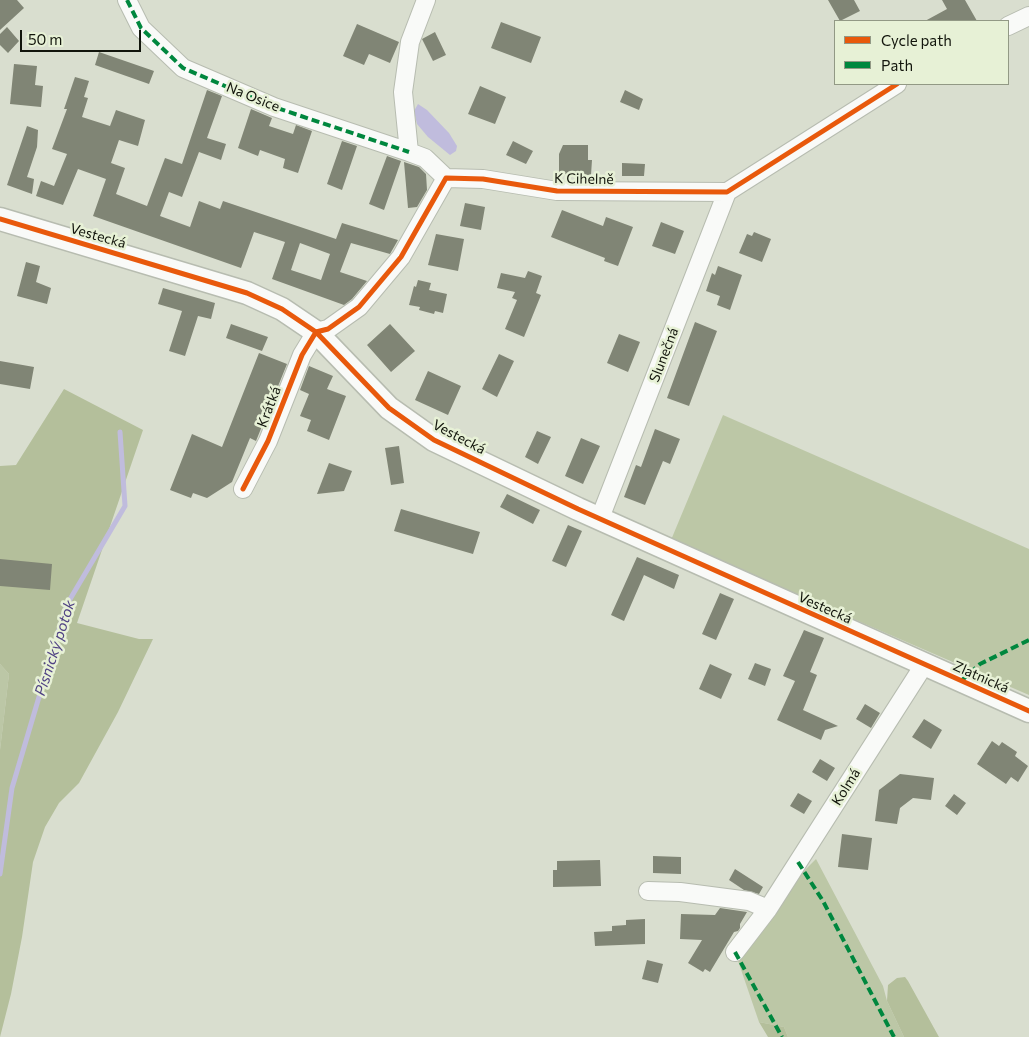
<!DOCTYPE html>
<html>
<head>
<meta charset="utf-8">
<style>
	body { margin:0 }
	#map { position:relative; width:1029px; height:1037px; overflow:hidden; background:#d9decf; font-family:Commissioner,sans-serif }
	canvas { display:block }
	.legend { position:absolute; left:834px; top:20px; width:175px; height:65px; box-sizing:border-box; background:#e7f1d6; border:1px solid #929985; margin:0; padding:6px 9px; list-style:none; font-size:15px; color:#12150c }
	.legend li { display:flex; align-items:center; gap:10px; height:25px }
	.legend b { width:25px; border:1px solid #929985 }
	.scale { position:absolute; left:20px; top:30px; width:121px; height:22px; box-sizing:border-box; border:2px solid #12150c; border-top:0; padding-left:6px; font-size:15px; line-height:18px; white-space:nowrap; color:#12150c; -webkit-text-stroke:4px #e7f1d6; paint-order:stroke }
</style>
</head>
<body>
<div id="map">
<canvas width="1029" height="1037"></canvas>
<ul class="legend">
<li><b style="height:6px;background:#e8590c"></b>Cycle path</li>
<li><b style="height:6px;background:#00873e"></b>Path</li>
</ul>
<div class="scale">50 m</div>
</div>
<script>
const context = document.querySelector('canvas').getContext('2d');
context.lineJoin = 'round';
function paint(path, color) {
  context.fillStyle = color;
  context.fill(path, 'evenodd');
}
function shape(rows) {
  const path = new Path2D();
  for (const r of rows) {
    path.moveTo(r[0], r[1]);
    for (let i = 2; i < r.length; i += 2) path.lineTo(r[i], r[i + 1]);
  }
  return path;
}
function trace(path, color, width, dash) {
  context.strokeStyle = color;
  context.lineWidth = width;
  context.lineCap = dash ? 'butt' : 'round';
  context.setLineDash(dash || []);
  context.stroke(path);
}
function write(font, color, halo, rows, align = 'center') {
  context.font = font + ' Commissioner,sans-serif';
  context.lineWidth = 5;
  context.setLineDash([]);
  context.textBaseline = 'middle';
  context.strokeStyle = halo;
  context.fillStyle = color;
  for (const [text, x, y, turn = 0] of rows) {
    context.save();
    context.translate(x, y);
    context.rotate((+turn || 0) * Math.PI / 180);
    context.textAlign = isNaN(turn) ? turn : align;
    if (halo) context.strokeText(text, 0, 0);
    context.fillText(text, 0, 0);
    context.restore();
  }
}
paint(shape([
	[723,415,1029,549,1029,695,671,540],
	[0,664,9,674,0,750],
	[816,859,883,986,887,1001,904,1037,788,1037,784,1027,759,1022,737,958,794,881]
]), '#bcc7a6');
paint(shape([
	[64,389,143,430,77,623,139,639,153,639,118,712,79,783,59,803,45,827,33,862,22,937,11,994,0,1037,0,750,9,674,0,664,0,466,16,465],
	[905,977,908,981,939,1037,904,1037,887,1001,888,985,897,978],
	[759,1022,784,1027,788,1037,768,1037]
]), '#b4bf9b');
paint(shape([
	[418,104,427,110,449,133,457,146,456,151,450,155,428,137,417,124,414,111]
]), '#c0bcdd');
trace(shape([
	[0,874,12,788,66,606,125,506,120,432]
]), '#c0bcdd', 5);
paint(shape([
	[0,0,17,0,24,8,0,30],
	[828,0,854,0,860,11,840,21],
	[942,0,965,0,977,21,925,21,947,9],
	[501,22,541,37,531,63,491,48],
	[357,24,399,42,390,63,369,54,364,65,343,56],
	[7,27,19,41,8,53,0,45,0,34],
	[435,32,446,55,433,61,422,39],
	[99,52,154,71,149,84,95,65],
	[14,64,37,66,35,85,43,86,41,107,10,104],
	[75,77,89,81,84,97,88,98,82,117,110,126,116,110,145,120,138,146,119,140,111,163,125,168,116,194,147,206,165,158,182,164,207,90,222,96,207,138,226,144,221,160,199,152,182,197,169,192,160,216,190,227,199,201,220,209,223,201,336,239,342,223,398,240,390,254,351,243,340,272,367,281,352,299,344,305,272,279,285,242,254,232,241,268,93,216,106,179,78,169,63,205,36,196,41,181,54,186,67,154,52,149,67,109,64,109],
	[300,243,330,254,321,280,291,270],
	[480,86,506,97,495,124,468,114],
	[625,90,643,99,639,110,620,102],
	[251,109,272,118,269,126,293,134,296,125,312,131,298,173,283,168,285,159,260,150,258,156,238,148],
	[27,126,38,130,37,147,27,177,34,179,32,194,7,185],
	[342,141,357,146,342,190,327,184],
	[513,141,533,151,526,164,506,155],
	[563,145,588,145,588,160,592,160,591,175,559,174,559,154],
	[387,156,401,161,384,210,369,204],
	[404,162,419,167,426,174,427,190,417,207,408,208],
	[622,163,645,164,644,176,622,176],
	[465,203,485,207,481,230,460,226],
	[562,210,603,226,606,217,633,227,618,266,604,261,605,258,551,237],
	[661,222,684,231,675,254,652,246],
	[754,232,771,239,762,262,739,253,747,234,752,236],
	[436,234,464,239,458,271,428,265],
	[26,262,40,266,36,282,51,288,47,304,17,296],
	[718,266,742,275,730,310,717,305,720,296,706,291,712,273,715,275],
	[528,271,542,276,536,293,541,295,524,337,505,329,517,300,512,298,515,292,497,288,501,273,525,278],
	[418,280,431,283,429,290,447,294,443,313,435,311,434,314,419,310,420,307,409,305,414,286,416,287],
	[163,288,215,303,211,319,198,316,185,356,169,351,182,311,158,304],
	[695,322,717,331,689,406,667,398],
	[231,324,268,337,262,351,226,338],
	[390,324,415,351,391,372,367,345],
	[619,334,640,342,628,372,607,363],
	[259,353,287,364,256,441,250,438,232,482,207,498,193,493,191,498,170,490,192,434,222,447],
	[499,354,514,361,497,397,482,389],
	[0,361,34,367,30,389,0,384],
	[309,366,333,376,327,389,346,396,329,440,307,431,311,420,300,416,309,394,300,390],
	[428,371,461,386,448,415,415,400],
	[655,429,680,439,670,464,663,461,645,505,624,497,636,465,641,467],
	[537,431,551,437,538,464,525,457],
	[581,438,600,446,583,484,565,476],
	[399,446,404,483,391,485,385,448],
	[329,463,352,471,344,491,317,494],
	[507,494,540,510,533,524,500,507],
	[401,509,480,532,473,554,394,531],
	[568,525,582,531,566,567,552,561],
	[637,557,679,575,674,589,644,575,624,621,611,615],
	[0,559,52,564,50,590,0,586],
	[720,593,734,599,716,640,702,634],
	[804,630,824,638,810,672,817,675,803,710,838,726,825,730,821,740,777,720,795,681,783,676],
	[755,663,771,669,765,686,748,679],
	[710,664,732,674,721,699,699,689],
	[865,704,880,713,871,728,856,719],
	[924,719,942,730,931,749,912,737],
	[992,741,999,746,1002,742,1017,752,1015,756,1028,766,1018,782,1011,777,1006,784,977,764],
	[820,759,835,768,827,781,812,772],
	[900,774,934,778,931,800,913,798,900,808,897,824,875,821,879,790],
	[798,793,812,801,804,814,790,806],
	[954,794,966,803,957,815,945,806],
	[842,834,872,838,868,870,838,867],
	[653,856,681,857,681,874,653,873],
	[600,860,601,886,553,887,553,870,557,870,557,861],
	[735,869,763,887,759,894,744,890,729,880],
	[720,908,747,912,740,924,740,928,738,931,734,932,710,972,705,969,703,972,688,963,702,940,680,939,681,914,715,915],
	[645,919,645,944,595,946,594,932,612,931,612,926,626,925,626,920],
	[647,960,663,964,658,983,642,979]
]), '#808575');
const minor = shape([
	[127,0,141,28,183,68,274,107,409,152],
	[426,0,410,42,403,92,409,152,425,158,446,178],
	[1008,26,1029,16],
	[446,178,483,179,557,191,727,192,897,84],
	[243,489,268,441,302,355,316,332,328,329,359,307,401,257,446,178],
	[600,518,727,192],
	[648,891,680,892,749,901,768,909],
	[735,952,768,909,924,665]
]);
const tertiary = shape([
	[0,219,247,293,282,309,316,332,389,408,434,440,578,509,1029,711]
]);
trace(minor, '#b7bcb0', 20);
trace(tertiary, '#b7bcb0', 25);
trace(minor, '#f9faf8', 18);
trace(tertiary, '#f9faf8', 22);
trace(shape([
	[127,0,141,28,183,68,274,107,409,152],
	[961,681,980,664,1029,640],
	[798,862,823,901,894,1037],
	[735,952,782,1037]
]), '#00873e', 4, [8, 4]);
trace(shape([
	[0,219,247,293,282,309,316,332,389,408,434,440,578,509,1029,711],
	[243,489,268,441,302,355,316,332,328,329,359,307,401,257,446,178,483,179,557,191,727,192,897,84]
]), '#e8590c', 5);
write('14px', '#12150c', '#e7f1d6', [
	["Na Osice",253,97,22],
	["K Cihelně",584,179,1],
	["Vestecká",98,236,16],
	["Slunečná",664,355,-69],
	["Krátká",269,407,-69],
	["Vestecká",459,437,28],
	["Vestecká",825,608,24],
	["Zlatnická",981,677,24],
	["Kolmá",846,787,-58]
]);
write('italic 15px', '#504284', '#e7f1d6', [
	["Písnický potok",55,648,-72]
]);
</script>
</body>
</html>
